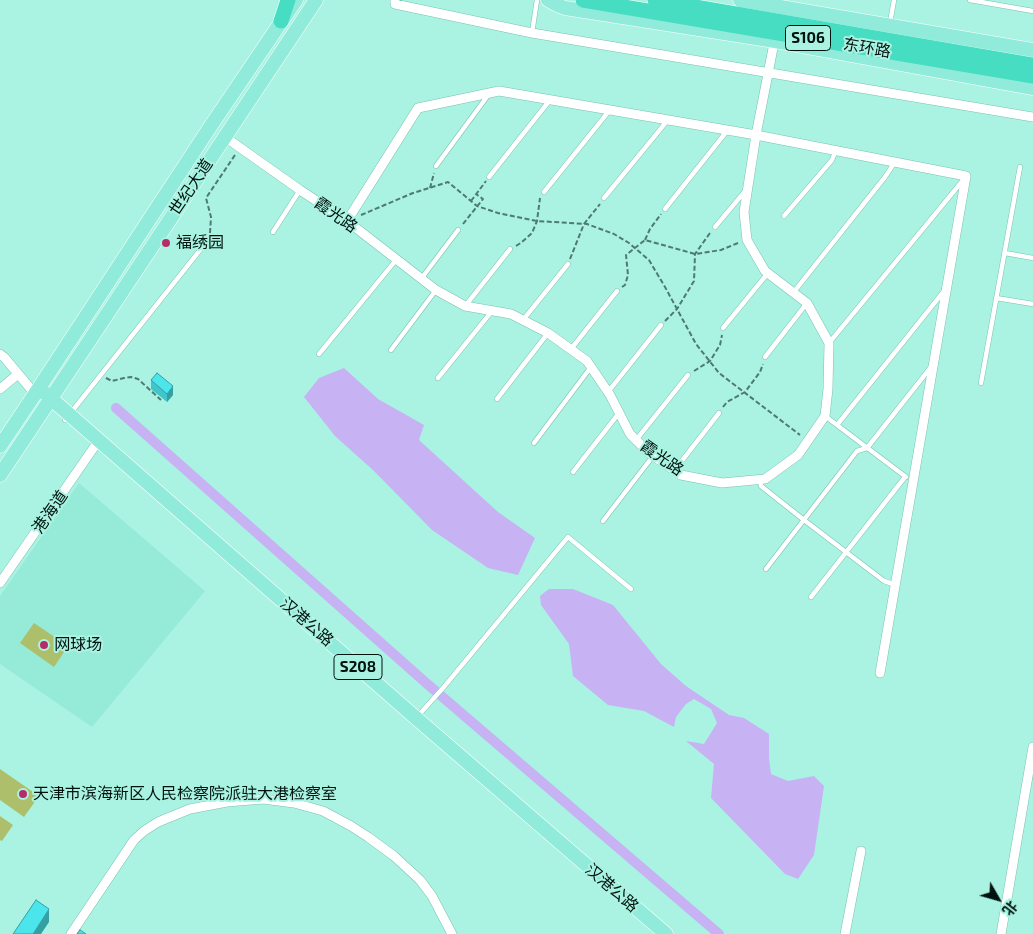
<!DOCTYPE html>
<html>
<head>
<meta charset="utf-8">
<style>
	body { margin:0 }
	#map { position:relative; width:1033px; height:934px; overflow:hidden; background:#aaf3e2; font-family:"Exo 2","Noto Sans SC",sans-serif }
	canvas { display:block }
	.north { position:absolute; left:973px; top:874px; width:50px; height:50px; -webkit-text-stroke:4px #aaf3e2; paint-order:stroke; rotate:128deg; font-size:14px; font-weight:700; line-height:20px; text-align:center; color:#00130f }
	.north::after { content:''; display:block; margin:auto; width:18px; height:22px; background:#00130f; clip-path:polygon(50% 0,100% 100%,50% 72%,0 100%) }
</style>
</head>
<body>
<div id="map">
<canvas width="1033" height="934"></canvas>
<div class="north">北</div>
</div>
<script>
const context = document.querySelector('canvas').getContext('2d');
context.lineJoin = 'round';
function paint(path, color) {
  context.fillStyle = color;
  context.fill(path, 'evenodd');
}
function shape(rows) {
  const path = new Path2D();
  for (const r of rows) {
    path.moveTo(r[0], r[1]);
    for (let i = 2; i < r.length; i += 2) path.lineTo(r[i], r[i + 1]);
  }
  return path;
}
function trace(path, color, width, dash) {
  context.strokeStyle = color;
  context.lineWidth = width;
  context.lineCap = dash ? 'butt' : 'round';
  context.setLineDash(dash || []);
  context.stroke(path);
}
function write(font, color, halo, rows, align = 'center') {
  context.font = font + ' "Exo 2","Noto Sans SC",sans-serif';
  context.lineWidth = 4;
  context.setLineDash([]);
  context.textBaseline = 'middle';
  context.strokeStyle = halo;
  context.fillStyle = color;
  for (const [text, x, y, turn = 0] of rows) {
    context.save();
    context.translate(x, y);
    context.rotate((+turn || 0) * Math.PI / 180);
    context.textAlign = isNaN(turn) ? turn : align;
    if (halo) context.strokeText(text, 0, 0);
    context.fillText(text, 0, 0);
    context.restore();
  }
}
paint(shape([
	[79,483,205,591,92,727,0,664,0,596]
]), '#96ead8');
paint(shape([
	[34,623,68,646,54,667,20,643],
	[0,769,39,796,24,817,0,800],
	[0,816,13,825,2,841,0,840]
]), '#adbf6a');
paint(shape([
	[344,368,378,399,424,425,419,440,498,512,535,538,518,575,488,568,432,530,374,471,335,436,304,397,319,378],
	[549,589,573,589,613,605,661,664,686,686,729,715,744,718,769,734,769,758,771,774,788,781,814,776,824,786,814,855,798,879,785,874,711,798,714,764,686,741,704,744,717,723,711,709,694,699,686,704,676,717,674,727,644,711,608,705,573,676,569,644,541,605,540,596]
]), '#c7b2f4');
trace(shape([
	[116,408,425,682,719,934]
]), '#c7b2f4', 10);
const lane = shape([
	[970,0,1033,11],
	[890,23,894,0],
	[532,33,537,0],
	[436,166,489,94],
	[489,177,550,100],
	[544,192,609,111],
	[604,198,667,121],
	[665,209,727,131],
	[784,216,832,160,836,150],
	[715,227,746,190],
	[273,232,300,190],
	[1005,253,1033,258],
	[421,279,458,230],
	[793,293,885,177,895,162],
	[996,298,1033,304],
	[466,305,510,249],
	[523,320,568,264],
	[723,328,768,273],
	[829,343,964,179],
	[571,349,617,291],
	[391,350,436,290],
	[319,354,396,260],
	[765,357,807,303],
	[438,378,492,311],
	[981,383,1020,167],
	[608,392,661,325],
	[497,399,548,333],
	[825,416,906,477],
	[65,420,208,240],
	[837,425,944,291],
	[636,440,688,375],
	[534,443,591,367],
	[674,471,719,413],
	[573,472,619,413],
	[760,480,761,486,804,520,884,581,896,585],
	[603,521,653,456],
	[766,569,857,451,867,448,931,367],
	[811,597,905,477],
	[417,717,443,688,568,537,631,589]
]);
const street = shape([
	[395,0,395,4,532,33,1033,117],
	[225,137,300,190,347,221,436,290,465,306,511,314,548,333,587,361,610,395,630,434,649,453,681,475,722,483,765,479,798,455,825,416,828,389,829,343,807,303,765,271,747,240,744,212,756,135,775,38],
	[347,221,418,108,499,91,756,135,966,176,880,673],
	[0,354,4,357,35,394],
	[0,389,18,374],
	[0,583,99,440],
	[71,934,134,840,144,831,158,822,190,809,227,802,263,799,294,803,323,811,351,826,368,837,394,856,420,880,432,896,452,934],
	[845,934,861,851],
	[1001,934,1033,747]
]);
const primary = shape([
	[548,0,557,5,565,8,775,41,1033,88],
	[740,0,1033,50],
	[39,388,416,718,666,934],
	[0,446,35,394,210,127,296,0],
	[0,475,316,0]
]);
const highway = shape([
	[583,0,1033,76],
	[655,0,1033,65],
	[281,21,288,0]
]);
trace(lane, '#79c1b1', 5.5);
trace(street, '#79c1b1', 10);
trace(primary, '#fff', 15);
trace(highway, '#fff', 16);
trace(shape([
	[430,188,434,173],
	[471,201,486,181],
	[361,215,413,193,448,182,477,206,498,213,537,221,587,224,614,234,629,243,649,260,665,287,696,344,719,373,800,435],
	[463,224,483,199,476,194],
	[210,233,211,217,206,198,235,155],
	[645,240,650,229,661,214],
	[516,246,522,242,532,233,537,221,540,198],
	[570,259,584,224,600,204],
	[622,287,625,285,628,275,626,255,645,240,695,254,721,250,738,243],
	[665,321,677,309,694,281,695,254,710,233],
	[694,371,710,361,720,345,722,335],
	[106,378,112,381,124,378,131,377,138,379,161,400],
	[723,407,727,402,745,392,760,372,763,364]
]), '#4e7a70', 2, [5, 2.5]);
trace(lane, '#fff', 4.5);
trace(street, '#fff', 9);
trace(primary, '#91ebdb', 14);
trace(highway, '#47ddc3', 15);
paint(shape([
	[151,380,173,395,167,402,151,389]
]), '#40c5ca');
paint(shape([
	[173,386,173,395,167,402,167,394],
	[49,909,49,922,41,934,33,934]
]), '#34a0a4');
const building = shape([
	[157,373,173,386,167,394,151,380,157,373],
	[36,900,49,909,33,934,13,934,36,900],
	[80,930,86,934,77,934,80,930]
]);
paint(building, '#4be5eb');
trace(building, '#34a0a4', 1);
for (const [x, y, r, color] of [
	[166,243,5,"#b62c69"],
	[44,645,5,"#b62c69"],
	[23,794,5,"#b62c69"]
]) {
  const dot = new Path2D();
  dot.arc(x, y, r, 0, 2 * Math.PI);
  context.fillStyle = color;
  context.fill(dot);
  trace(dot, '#aaf3e2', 2);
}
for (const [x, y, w] of [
	[808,38,45],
	[358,667,48]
]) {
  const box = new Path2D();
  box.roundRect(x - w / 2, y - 12.5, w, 25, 4);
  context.fillStyle = '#aaf3e2';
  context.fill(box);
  trace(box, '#00130f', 1);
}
write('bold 15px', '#00130f', null, [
	["S106",808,38],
	["S208",358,667]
]);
write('16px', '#00130f', '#aaf3e2', [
	["东环路",867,48,10],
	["世纪大道",191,187,-56],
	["霞光路",336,215,35],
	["霞光路",662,458,35],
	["港海道",50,512,-55],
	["汉港公路",307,622,41],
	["汉港公路",612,888,41]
]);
write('16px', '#00130f', '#aaf3e2', [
	["福绣园",176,243],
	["网球场",54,645],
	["天津市滨海新区人民检察院派驻大港检察室",33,794]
], 'left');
</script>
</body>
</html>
